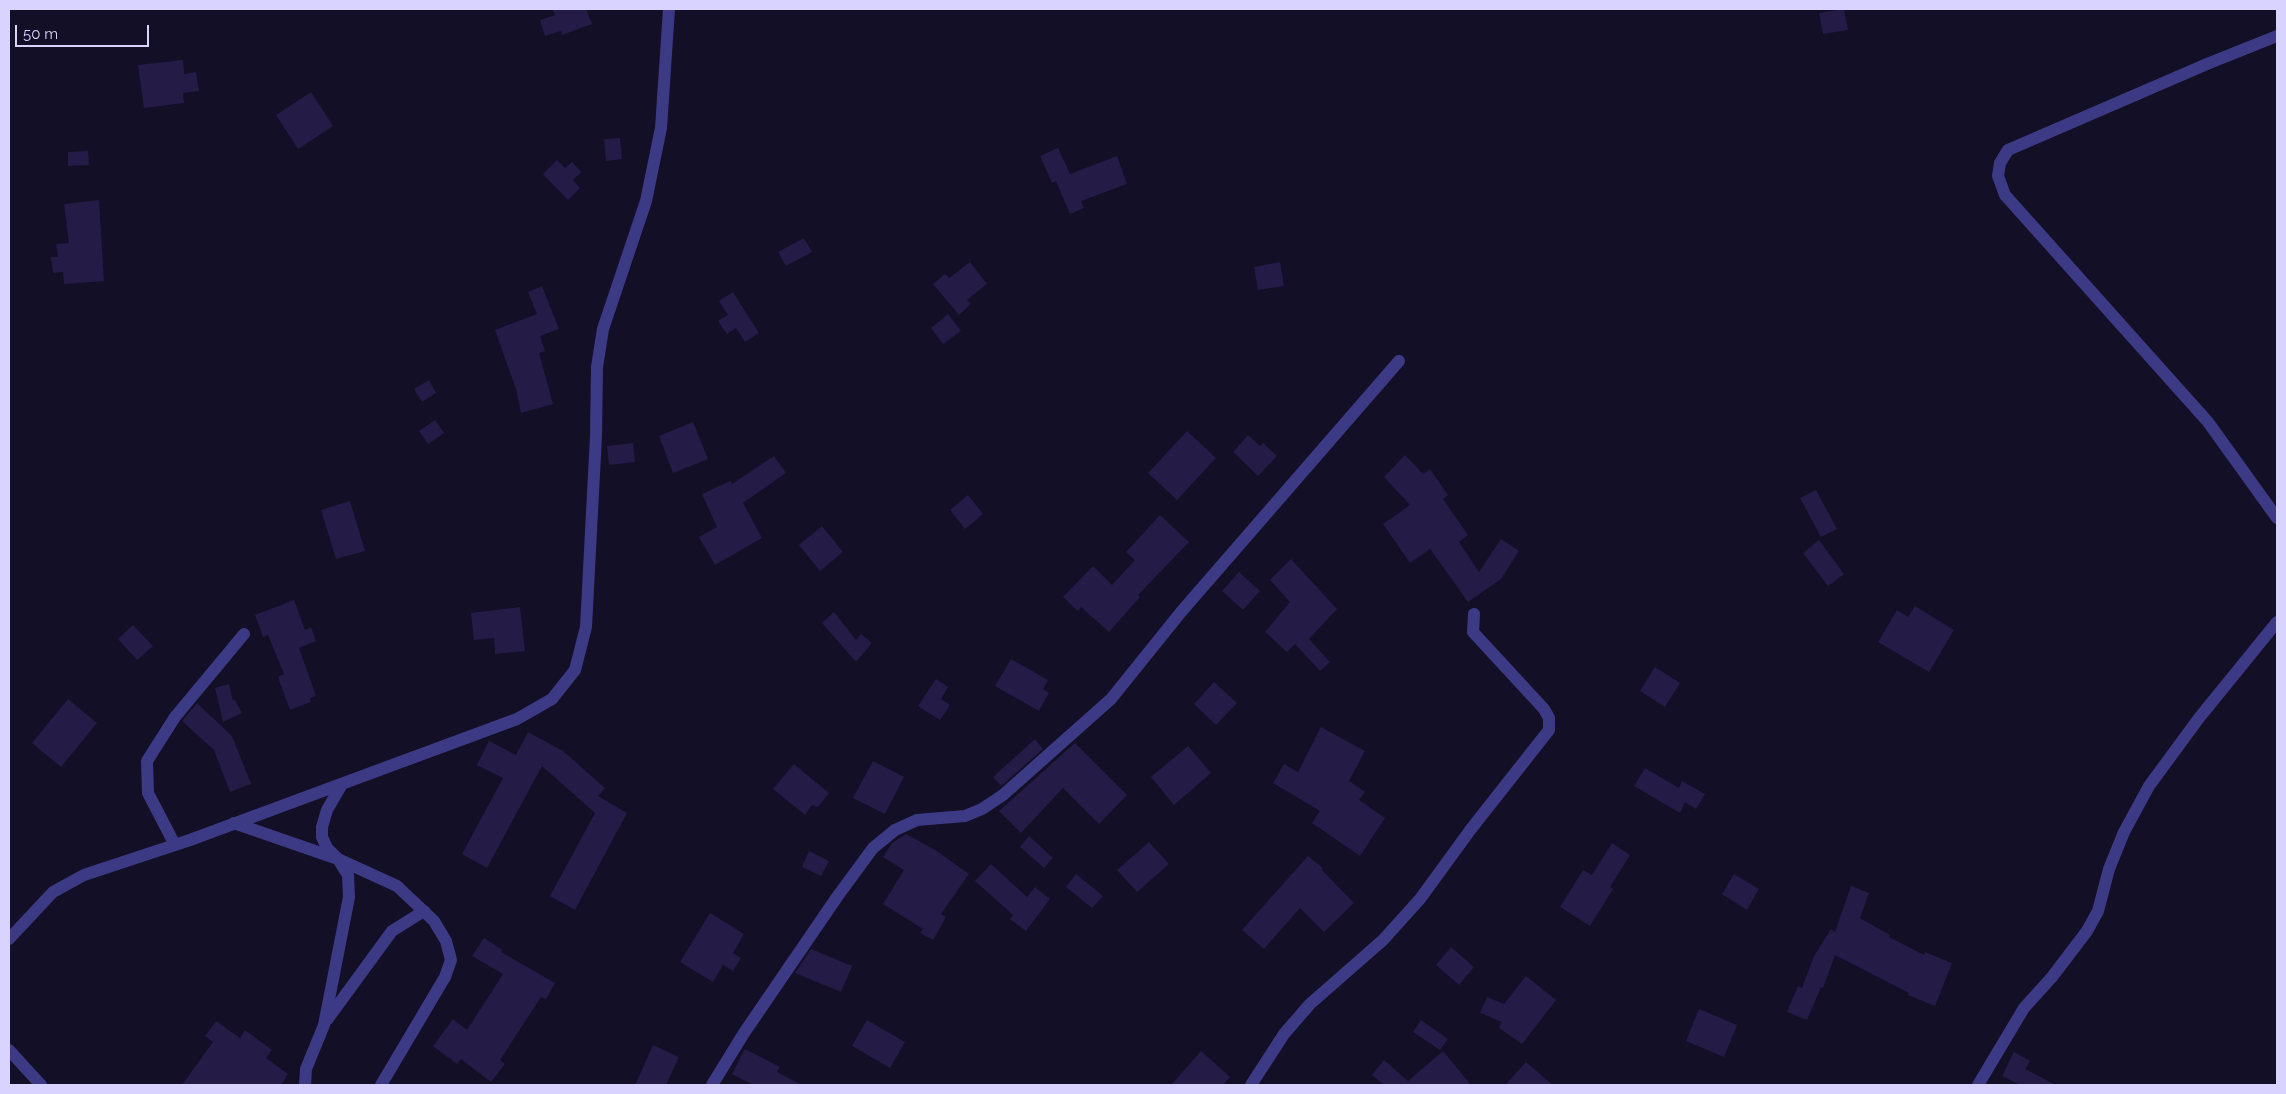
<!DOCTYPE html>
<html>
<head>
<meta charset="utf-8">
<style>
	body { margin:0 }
	#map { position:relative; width:2286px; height:1094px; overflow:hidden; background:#130f26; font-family:Raleway,sans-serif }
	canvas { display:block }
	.frame { position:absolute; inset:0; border:10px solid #d9d4ff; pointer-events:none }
	.scale { position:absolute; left:15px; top:25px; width:134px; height:22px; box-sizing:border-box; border:2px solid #d9d4ff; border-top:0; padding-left:6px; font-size:15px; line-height:18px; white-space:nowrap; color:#d9d4ff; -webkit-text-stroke:4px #130f26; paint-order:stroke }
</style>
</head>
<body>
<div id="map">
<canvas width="2286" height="1094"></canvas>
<div class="frame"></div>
<div class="scale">50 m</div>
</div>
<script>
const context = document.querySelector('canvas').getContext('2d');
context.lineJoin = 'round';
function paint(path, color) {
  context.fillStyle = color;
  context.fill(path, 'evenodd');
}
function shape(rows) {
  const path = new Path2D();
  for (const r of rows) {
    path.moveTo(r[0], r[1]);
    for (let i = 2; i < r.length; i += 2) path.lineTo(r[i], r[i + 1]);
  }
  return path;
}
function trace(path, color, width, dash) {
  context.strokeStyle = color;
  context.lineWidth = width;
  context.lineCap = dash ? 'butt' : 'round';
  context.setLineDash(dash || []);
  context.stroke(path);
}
paint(shape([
	[553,9,586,9,592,24,562,35,561,31,545,36,540,20,555,15],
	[1844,9,1848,30,1823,34,1819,13],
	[183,60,184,74,196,72,199,91,183,93,184,103,144,108,138,65],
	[311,92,333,126,298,149,276,115],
	[620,138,622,159,606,161,604,139],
	[1058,148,1070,174,1117,156,1127,184,1081,201,1084,208,1070,214,1056,181,1052,183,1040,156],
	[88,151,89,165,68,166,68,152],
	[557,160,565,168,572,162,581,172,573,180,580,188,568,200,543,174],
	[99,200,104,281,64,284,63,272,53,273,51,257,58,257,56,244,69,243,64,204],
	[804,238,812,252,786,266,778,252],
	[970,262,987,284,967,300,971,304,959,315,933,284,945,274,949,278],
	[1280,262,1284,286,1258,290,1254,267],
	[542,286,559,329,540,336,545,351,539,353,553,404,521,413,516,389,495,330,537,314,528,292],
	[733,292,759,333,745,342,736,328,727,334,718,321,728,315,719,301],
	[948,314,961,331,943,344,931,328],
	[429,380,436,393,422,402,414,389],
	[435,420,444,433,428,444,419,431],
	[693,422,708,459,673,473,659,436],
	[1187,431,1216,458,1177,500,1148,473],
	[1248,435,1260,446,1263,443,1277,456,1258,476,1233,452],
	[633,443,635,462,609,465,607,446],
	[1405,455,1423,474,1430,469,1448,495,1443,499,1468,535,1459,542,1479,572,1501,539,1519,551,1501,579,1468,602,1430,549,1410,563,1383,524,1410,505,1384,477],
	[774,456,786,473,743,503,762,538,715,565,699,537,717,527,702,494,730,481,732,484],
	[1816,490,1837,529,1821,537,1800,498],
	[968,495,983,514,965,529,950,510],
	[350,501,365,551,336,559,321,510],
	[1160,515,1189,542,1138,595,1140,597,1109,632,1081,607,1078,611,1063,597,1093,566,1112,585,1135,560,1126,552],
	[822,526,843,552,820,571,799,545],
	[1819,540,1844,574,1828,586,1803,553],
	[1291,559,1337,609,1309,639,1330,662,1320,671,1295,644,1287,652,1265,632,1290,602,1270,580],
	[1239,572,1260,591,1243,610,1222,591],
	[294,600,305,630,311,627,316,641,299,648,316,696,310,698,311,702,290,710,278,677,284,674,268,635,263,637,255,615],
	[1915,606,1954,630,1929,672,1878,642,1897,610,1908,617],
	[520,607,525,651,495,654,494,638,474,640,471,613],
	[834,612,856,640,861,634,872,643,856,662,822,623],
	[133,625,153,646,137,660,118,639],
	[1011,659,1048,680,1043,689,1049,693,1039,711,995,686],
	[1655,667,1680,683,1665,707,1640,691],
	[936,679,948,687,941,699,950,705,940,720,918,706],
	[1214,682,1237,703,1216,725,1194,704],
	[229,684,233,701,235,700,242,713,223,722,215,688],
	[68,699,97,723,61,767,32,743],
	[197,703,232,736,251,784,230,792,214,750,182,721],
	[1321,727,1365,751,1349,781,1365,792,1359,800,1385,818,1360,856,1312,823,1320,811,1273,783,1284,764,1298,772],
	[528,732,563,751,605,788,598,796,627,813,575,910,550,896,595,813,542,766,487,868,462,854,503,778,477,765,489,741,516,755],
	[1035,739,1043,749,1001,786,993,777],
	[1075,743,1127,795,1099,824,1063,788,1021,833,999,811],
	[1188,746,1211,773,1174,805,1151,777],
	[873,761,904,777,885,814,853,798],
	[794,764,829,793,818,807,812,805,805,815,773,789],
	[1645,768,1679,788,1682,781,1705,794,1696,809,1685,802,1680,813,1634,786],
	[906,834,937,851,969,874,941,914,946,917,933,940,920,933,923,929,883,904,904,870,883,857,892,843],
	[1029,836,1053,858,1044,868,1020,847],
	[1149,842,1169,864,1137,892,1117,870],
	[1612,843,1630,855,1610,887,1613,889,1590,926,1560,907,1583,870,1592,875],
	[809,851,829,861,821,876,802,867],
	[1308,856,1323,868,1322,870,1354,903,1324,932,1300,908,1264,949,1242,930],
	[991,864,1027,897,1035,887,1050,899,1026,931,1010,919,1013,915,975,881],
	[1076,874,1103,896,1092,908,1066,887],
	[1734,874,1759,889,1747,910,1722,894],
	[1851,886,1869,893,1860,918,1890,935,1889,937,1924,955,1925,952,1952,963,1935,1006,1908,995,1909,993,1835,955,1823,988,1821,987,1807,1020,1787,1012,1798,986,1802,988,1814,956,1831,929,1835,932],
	[710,913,744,934,733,953,741,958,733,971,723,965,713,982,680,962],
	[484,938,502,950,501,952,555,983,546,999,541,997,500,1060,505,1064,491,1082,461,1059,457,1064,433,1046,453,1019,467,1030,503,974,472,956],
	[1451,947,1474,967,1459,985,1436,965],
	[811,949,852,966,841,992,795,973],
	[1526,976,1556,1000,1522,1044,1499,1028,1502,1022,1480,1013,1487,997,1504,1004],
	[1699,1009,1737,1025,1724,1057,1686,1041],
	[867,1020,905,1042,890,1068,852,1046],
	[1421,1020,1448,1039,1440,1050,1413,1032],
	[216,1021,240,1038,245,1030,272,1050,266,1058,288,1074,281,1085,182,1085,213,1042,205,1036],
	[653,1045,679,1057,666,1085,635,1085],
	[745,1049,780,1067,777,1072,802,1085,753,1085,732,1074],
	[1201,1051,1230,1077,1223,1085,1171,1085],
	[1443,1051,1471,1085,1384,1085,1372,1075,1384,1060,1408,1081],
	[2014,1052,2030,1061,2025,1069,2056,1085,2020,1085,2002,1076],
	[1526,1062,1553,1085,1505,1085]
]), '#241b47');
trace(shape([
	[2277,36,2207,64,2008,150,2000,163,1998,176,2005,195,2208,422,2277,518],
	[234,823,338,859,397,886,434,921,446,941,451,960,445,977,381,1085],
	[175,845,148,793,147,761,175,717,244,634],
	[9,939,53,892,84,875,190,840,517,719,552,699,575,670,586,627,596,436,597,367,603,329,646,201,661,128,669,9],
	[327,1020,392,931,424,911],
	[9,1050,41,1085],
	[305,1085,306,1069,324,1025,349,897,348,875,338,859,327,848,322,837,322,827,327,810,342,784],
	[712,1085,744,1033,837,897,873,848,895,830,917,820,965,816,982,809,1003,795,1111,699,1181,612,1399,361],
	[1251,1085,1284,1034,1310,1004,1383,940,1420,899,1471,829,1549,730,1549,718,1544,709,1473,632,1474,614],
	[1978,1085,2024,1008,2052,977,2087,931,2098,911,2109,869,2124,832,2149,786,2199,718,2277,622]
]), '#3d3a85', 12);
</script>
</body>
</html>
